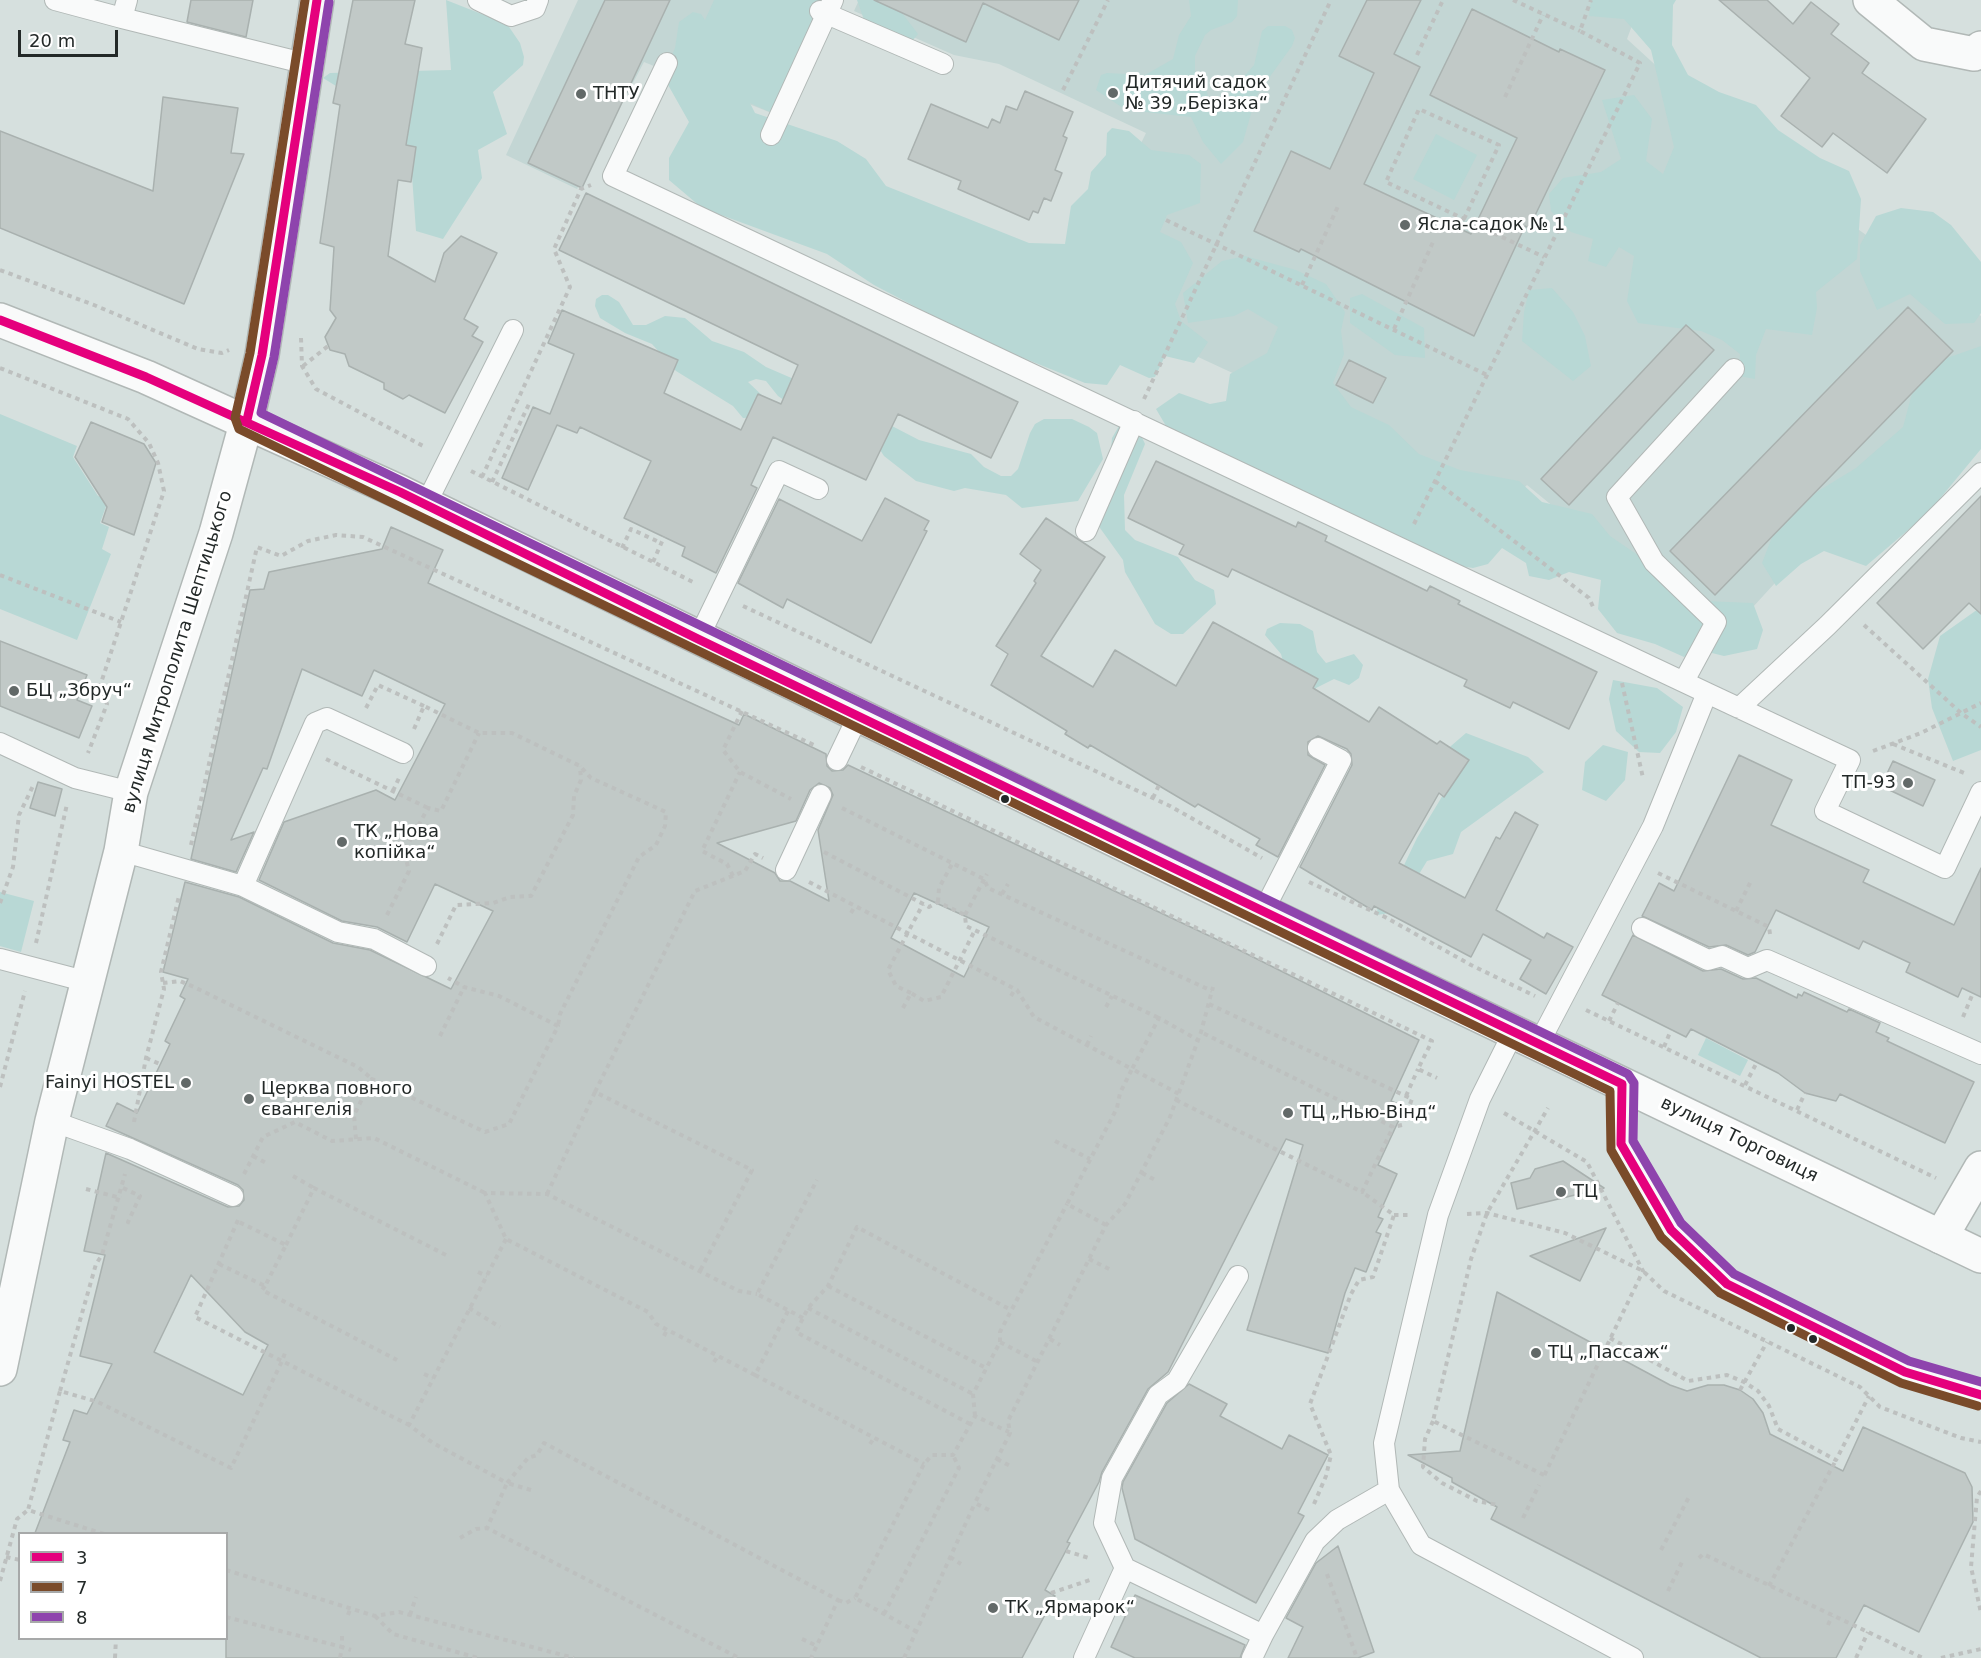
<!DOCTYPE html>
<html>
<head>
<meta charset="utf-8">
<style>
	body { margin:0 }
	#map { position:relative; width:1981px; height:1658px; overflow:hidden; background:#d6e0de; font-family:"DejaVu Sans",sans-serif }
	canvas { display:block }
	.legend { position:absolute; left:18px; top:1532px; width:210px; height:108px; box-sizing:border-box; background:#fff; border:2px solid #a7a9a9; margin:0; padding:8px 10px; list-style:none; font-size:18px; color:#232928 }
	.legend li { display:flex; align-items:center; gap:12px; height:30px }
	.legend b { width:30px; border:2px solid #a7a9a9 }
	.scale { position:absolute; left:18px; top:30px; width:100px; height:27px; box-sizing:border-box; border:3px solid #232928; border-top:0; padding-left:8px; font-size:18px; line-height:21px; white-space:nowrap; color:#232928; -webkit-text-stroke:4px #fff; paint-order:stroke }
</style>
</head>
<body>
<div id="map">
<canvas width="1981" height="1658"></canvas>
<ul class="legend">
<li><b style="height:8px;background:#e5007d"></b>3</li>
<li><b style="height:8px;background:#7a4b2a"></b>7</li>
<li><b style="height:8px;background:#8e44ad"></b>8</li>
</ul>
<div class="scale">20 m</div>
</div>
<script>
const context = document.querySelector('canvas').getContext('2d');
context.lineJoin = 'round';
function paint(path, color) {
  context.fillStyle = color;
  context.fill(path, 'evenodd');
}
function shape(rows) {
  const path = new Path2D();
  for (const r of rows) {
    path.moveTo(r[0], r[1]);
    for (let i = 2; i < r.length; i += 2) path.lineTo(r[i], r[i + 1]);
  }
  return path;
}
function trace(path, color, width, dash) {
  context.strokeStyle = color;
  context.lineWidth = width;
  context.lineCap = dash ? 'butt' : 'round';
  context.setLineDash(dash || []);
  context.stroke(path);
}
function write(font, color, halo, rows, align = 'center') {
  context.font = font + ' "DejaVu Sans",sans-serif';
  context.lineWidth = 6;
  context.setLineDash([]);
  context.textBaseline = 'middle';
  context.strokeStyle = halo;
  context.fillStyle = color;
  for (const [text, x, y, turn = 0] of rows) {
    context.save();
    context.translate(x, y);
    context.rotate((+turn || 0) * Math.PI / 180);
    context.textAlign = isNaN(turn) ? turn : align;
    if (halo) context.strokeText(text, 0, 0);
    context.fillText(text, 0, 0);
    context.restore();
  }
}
paint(shape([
	[578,0,825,0,774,114,644,62,577,189,506,155],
	[859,0,1629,0,1640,4,1627,39,1757,158,1981,316,1981,358,1720,643,1527,485,1510,502,1067,296,1146,133,999,64,954,55,854,11]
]), '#c3d6d4');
paint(shape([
	[446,0,507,24,520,43,524,57,523,65,493,92,507,134,478,150,482,178,443,239,416,231,410,148,358,117,336,86,323,78,330,73,451,70],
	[714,0,824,0,770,112,750,103,755,113,837,141,866,159,886,186,1029,243,1065,244,1071,206,1088,189,1091,172,1106,155,1107,133,1112,128,1129,131,1151,150,1189,155,1201,164,1200,203,1167,215,1160,232,1181,242,1193,263,1175,304,1181,321,1208,342,1194,363,1165,356,1155,377,1149,378,1120,365,1107,385,1085,383,979,340,874,285,827,254,702,208,669,180,669,158,689,122,663,76,675,48,679,22,693,12,701,14,705,20],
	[857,0,902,0,902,13,918,34,913,40,884,42,870,37],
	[1189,0,1238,0,1237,16,1232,22,1211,30,1205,35,1195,56,1195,71,1205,84,1211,108,1218,112,1232,90,1254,65,1262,31,1268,26,1285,26,1292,30,1295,38,1292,46,1256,96,1243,142,1221,164,1203,142,1191,117,1126,110,1096,90,1101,75,1107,73,1145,75,1173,59,1179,35,1191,16],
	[1591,0,1676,0,1673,5,1672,45,1688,75,1719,92,1756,105,1778,130,1820,158,1849,171,1861,199,1857,259,1816,292,1817,308,1812,335,1766,329,1756,355,1755,379,1739,376,1740,354,1722,340,1701,331,1638,323,1627,301,1634,256,1619,247,1606,267,1588,261,1593,239,1571,232,1551,211,1549,194,1563,178,1601,172,1621,159,1602,100,1634,95,1652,119,1646,161,1663,174,1674,147,1651,50,1624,19,1589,16],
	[1436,134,1477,155,1454,200,1413,179],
	[1901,208,1933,212,1951,225,1981,262,1981,313,1974,323,1945,324,1910,294,1877,310,1860,271,1860,245,1876,216],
	[1245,256,1296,270,1326,284,1345,312,1341,331,1344,354,1333,383,1351,407,1389,425,1419,454,1460,470,1519,481,1542,502,1592,514,1610,536,1705,601,1753,603,1763,630,1757,649,1724,656,1696,649,1684,657,1655,644,1617,633,1598,609,1601,580,1569,572,1549,580,1529,576,1526,563,1502,548,1488,564,1473,568,1447,564,1169,431,1156,409,1179,393,1210,404,1226,401,1230,374,1267,353,1278,327,1248,309,1234,316,1188,323,1183,293,1222,261],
	[1552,288,1573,312,1585,336,1591,366,1573,381,1522,341,1524,312,1529,290],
	[1362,294,1424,328,1425,358,1395,355,1350,323,1350,298],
	[602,295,608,295,619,302,633,325,646,325,665,316,685,318,712,341,744,352,766,367,840,399,919,440,971,454,984,467,1001,476,1011,476,1018,469,1030,433,1035,424,1044,419,1072,419,1089,427,1097,433,1103,459,1078,501,1022,508,1006,495,965,488,954,491,916,481,884,456,873,439,794,407,778,396,766,381,756,379,748,382,767,400,764,417,743,418,733,406,676,371,652,344,625,333,600,318,595,306,596,299],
	[1981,346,1981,449,1928,513,1866,566,1824,551,1801,564,1776,586,1762,563,1772,537,1815,493,1856,468,1903,427,1915,382,1947,358],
	[0,414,77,446,73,457,98,496,109,498,100,523,109,527,102,549,111,554,77,640,0,609],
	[1119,426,1139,431,1145,444,1124,495,1125,530,1135,540,1178,557,1195,580,1214,590,1216,604,1183,634,1171,634,1155,624,1125,572,1123,560,1100,528,1098,516,1109,471,1112,438],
	[1981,607,1981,750,1953,761,1932,708,1928,679,1940,636],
	[1280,623,1300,624,1313,631,1317,652,1326,663,1354,654,1363,665,1359,678,1349,685,1334,679,1316,688,1301,724,1281,654,1265,635,1267,629],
	[1613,680,1657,688,1683,707,1676,732,1660,753,1639,752,1616,731,1609,699],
	[1466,733,1528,757,1544,772,1461,832,1453,854,1427,861,1396,912,1377,915,1378,901,1395,884,1417,838,1452,780,1444,752],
	[1603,745,1628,752,1625,780,1606,801,1582,790,1585,762],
	[0,892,34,901,21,952,0,946],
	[1706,1038,1748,1060,1740,1076,1698,1055]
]), '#b8d8d5');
const building = shape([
	[191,0,253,0,246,37,187,22,191,0],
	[353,0,415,0,405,44,422,48,406,145,416,147,411,182,398,180,388,256,435,282,444,253,461,236,497,253,464,319,478,327,472,336,483,342,445,413,409,395,403,399,384,389,384,383,349,366,345,354,330,350,325,337,336,318,330,310,334,247,320,243,340,105,333,103,353,0],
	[605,0,670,0,582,188,528,163,605,0],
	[874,0,1079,0,1059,40,983,3,966,42,874,0],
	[1367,0,1421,0,1394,54,1420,67,1364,184,1471,234,1517,138,1430,95,1472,9,1559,52,1560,49,1605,70,1529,228,1525,226,1474,336,1301,249,1299,252,1254,231,1291,151,1330,169,1374,73,1339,56,1367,0],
	[1719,0,1767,0,1793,24,1811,2,1839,24,1831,34,1869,63,1862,73,1926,119,1887,173,1833,133,1822,147,1781,116,1810,78,1719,0],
	[1025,91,1073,112,1063,136,1067,138,1055,170,1062,173,1051,201,1044,198,1038,213,1033,211,1029,220,958,189,961,181,908,159,931,104,988,128,992,119,1000,123,1006,106,1017,110,1025,91],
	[163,97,238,108,231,153,244,154,184,304,0,228,0,131,153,191,163,97],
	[586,193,1018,402,991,458,898,414,866,480,773,437,751,485,757,488,716,573,682,556,685,547,624,518,651,461,580,427,577,433,557,425,528,490,502,478,533,407,550,414,574,354,548,343,562,310,678,360,664,393,741,430,758,394,781,404,798,365,559,250,586,193],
	[1908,307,1953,351,1715,595,1670,551,1908,307],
	[1686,325,1714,350,1569,505,1541,479,1686,325],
	[1349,360,1386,378,1373,403,1336,385,1349,360],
	[91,422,144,444,156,463,134,535,102,522,107,507,75,457,91,422],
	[1156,461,1296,527,1298,522,1327,536,1325,541,1427,591,1430,586,1460,601,1458,604,1597,672,1569,729,1513,702,1510,708,1464,686,1467,680,1232,569,1228,577,1179,554,1184,545,1128,518,1156,461],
	[1981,496,1981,614,1969,603,1923,649,1877,603,1981,496],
	[885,498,929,521,924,530,927,531,871,643,787,599,783,608,738,583,779,499,862,541,885,498],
	[1046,518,1105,557,1041,656,1093,687,1115,650,1176,686,1213,622,1318,679,1313,688,1369,722,1379,707,1437,744,1440,741,1469,760,1444,797,1439,793,1399,863,1465,898,1496,837,1500,839,1515,812,1538,825,1496,910,1544,938,1547,933,1573,947,1546,994,1520,979,1531,960,1483,934,1471,957,1374,906,1372,910,1300,867,1352,765,1351,754,1347,749,1318,736,1308,742,1308,755,1325,765,1278,857,1256,845,1260,839,1198,804,1195,807,1090,745,1088,748,1065,734,1067,731,991,685,1008,654,996,646,1036,583,1034,581,1041,570,1020,554,1046,518],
	[391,527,443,550,428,583,739,725,744,714,826,754,827,766,832,771,843,770,848,765,1235,948,1419,1040,1391,1101,1405,1107,1378,1165,1397,1174,1378,1217,1383,1219,1376,1232,1381,1234,1366,1272,1355,1268,1345,1293,1328,1353,1247,1330,1303,1145,1286,1139,1168,1372,1148,1389,1102,1472,1099,1482,1067,1542,1070,1543,1045,1590,1055,1596,1022,1658,226,1658,226,1533,35,1533,70,1442,63,1440,74,1410,87,1414,112,1364,80,1356,105,1255,84,1251,106,1153,228,1207,239,1206,244,1200,243,1190,238,1185,106,1126,117,1103,137,1113,170,1044,165,1041,185,999,180,996,188,979,163,972,185,882,239,897,333,943,370,950,451,989,493,911,435,884,407,942,377,927,342,921,259,880,284,822,376,790,395,800,445,704,374,670,362,696,302,669,267,769,263,768,231,840,254,832,236,872,191,859,250,590,264,589,269,572,382,549,391,527],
	[819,783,830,788,833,795,818,830,829,901,790,881,780,881,775,873,717,843,796,821,810,790,819,783],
	[914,893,989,927,964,977,891,938,914,893],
	[191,1275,245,1332,268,1345,243,1395,154,1352,191,1275],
	[0,641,87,675,77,700,92,706,79,738,0,706,0,641],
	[1739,755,1792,780,1771,825,1869,870,1863,882,1954,925,1981,868,1981,997,1962,988,1958,997,1906,972,1910,963,1863,941,1859,949,1776,910,1755,952,1748,955,1726,945,1709,947,1642,916,1659,883,1674,891,1739,755],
	[1893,761,1935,780,1923,806,1881,786,1893,761],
	[38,782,62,789,55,816,30,808,38,782],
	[1633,935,1703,971,1721,969,1743,979,1756,978,1797,998,1798,994,1802,996,1804,992,1847,1012,1849,1009,1880,1023,1876,1032,1889,1038,1887,1041,1974,1082,1945,1143,1840,1094,1836,1101,1805,1093,1778,1073,1691,1029,1686,1037,1602,995,1633,935],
	[1563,1161,1604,1188,1517,1209,1511,1183,1530,1178,1535,1169,1563,1161],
	[1606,1228,1580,1281,1530,1256,1606,1228],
	[1497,1292,1670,1385,1687,1391,1708,1385,1724,1385,1740,1390,1753,1399,1763,1413,1770,1434,1843,1471,1863,1427,1965,1473,1972,1487,1973,1522,1919,1632,1864,1605,1836,1658,1761,1658,1491,1519,1497,1507,1452,1482,1452,1478,1408,1455,1460,1451,1497,1292],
	[1189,1384,1227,1404,1220,1416,1282,1449,1289,1435,1328,1455,1298,1513,1304,1516,1256,1603,1135,1539,1122,1488,1123,1482,1167,1403,1189,1384],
	[1338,1546,1374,1652,1358,1658,1288,1658,1303,1627,1286,1618,1316,1563,1338,1546],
	[1135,1595,1245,1645,1240,1658,1135,1658,1111,1647,1135,1595]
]);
paint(building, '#c1c9c7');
trace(building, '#a9b1af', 1.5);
const lane = shape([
	[55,0,122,18],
	[127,0,122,18,307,64],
	[478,0,511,16,535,8,538,0],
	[820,11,943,64],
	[667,63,613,176,1707,693,1653,826,1539,1043],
	[771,135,833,0],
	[426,504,513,330],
	[1086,531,1134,421],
	[698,639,779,471,818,489],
	[1684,681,1716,622,1654,562,1617,497,1734,369],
	[1707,693,1850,760,1825,811,1945,868,1981,792],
	[1739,708,1827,626,1981,473],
	[0,743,75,778,131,792],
	[837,760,859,714],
	[121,851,243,886,338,932,374,939,426,966],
	[786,870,821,795],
	[243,886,315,723,327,718,403,753],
	[1263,912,1341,760,1318,748],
	[1642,928,1708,960,1722,956,1748,968,1767,960,1981,1054],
	[0,959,88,982],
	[1514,1031,1480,1099,1438,1215,1384,1443,1389,1490,1421,1545,1633,1658],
	[1622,1084,1621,1144,1671,1230,1727,1284,1905,1372,1981,1395],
	[52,1121,130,1149,233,1196],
	[1125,1568,1104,1523,1112,1478,1158,1395,1177,1381,1238,1276],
	[1263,1635,1315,1541,1337,1520,1389,1490],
	[1084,1658,1125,1568,1263,1635,1252,1658]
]);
const street = shape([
	[1870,0,1924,44,1974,54,1981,48],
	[1941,1237,1981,1168],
	[0,1369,52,1121,121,851,131,792,216,533,247,420,262,355,317,0]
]);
const secondary = shape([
	[0,320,146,377,400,492,1263,912,1981,1256]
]);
trace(lane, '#b1b8b6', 22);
trace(street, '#b1b8b6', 36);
trace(secondary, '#b1b8b6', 36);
trace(shape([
	[1513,0,1580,31],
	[1417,55,1443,0],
	[1063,90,1108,0],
	[1505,97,1543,15],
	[1464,219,1499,145,1419,109,1386,182,1544,257],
	[1166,220,1487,375],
	[0,270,94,305,198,349,222,353,229,350],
	[1302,285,1339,204],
	[1394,329,1433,242],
	[301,338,302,366,316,389,425,447],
	[303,366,328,346],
	[0,368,128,419,149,443,158,463,164,491,100,686,107,704,88,753],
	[1144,399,1331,0],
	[471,471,695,583],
	[482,477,570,287,554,249,581,189,591,185],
	[1435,481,1589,598,1594,609],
	[492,482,529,404],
	[1414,524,1640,63,1580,31,1591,0],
	[622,548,631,529,661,543],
	[653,562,664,537],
	[0,575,121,622],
	[743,606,1170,806,1262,858],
	[1864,625,1961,713,1981,727],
	[1622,683,1643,778],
	[366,708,378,685,424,706],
	[742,711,723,750,740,772,791,799],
	[414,729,424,706,479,733,512,733,580,766,591,778,666,812,665,826,656,845,639,857,560,1014,558,1026],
	[1893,744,1964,773],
	[1873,751,1921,733,1981,703],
	[326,759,428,808],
	[861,767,1432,1041,1418,1069,1437,1078],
	[393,791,399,778],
	[1153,798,1159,785],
	[842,808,984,879,988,888,1212,991],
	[191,845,257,547,281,556,308,541,336,535,363,537,816,746],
	[824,852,929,907,938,902,965,915,966,926,1159,1018],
	[1658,873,1769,927,1770,934],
	[733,876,727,864,702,851,740,772],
	[809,882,1017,990,1034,1017,1132,1069,1159,1018,1198,1040],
	[1309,882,1385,917,1471,965,1535,996],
	[1002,894,1008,884],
	[938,902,939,888,952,864],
	[0,903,13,867,19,815,33,786],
	[1736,911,1751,881],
	[851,913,855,906],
	[387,915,409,871,404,851,428,808,441,811,479,733],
	[965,915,987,874],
	[36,943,67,804],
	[437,944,456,905,493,903,510,897,531,896,573,815,574,796,581,780,580,766],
	[163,983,180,981,194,987,358,1067,372,1079],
	[911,993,896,986,888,970,923,904],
	[1011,996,1015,989],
	[1209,1004,1412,1099,1402,1125,1393,1127],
	[1106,1007,1112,996],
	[903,1008,911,993,924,1001,941,997,975,930],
	[1586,1010,1936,1178],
	[1963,1017,1973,993],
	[1609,1021,1618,1003],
	[440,1036,464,987],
	[1087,1045,1091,1036],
	[1664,1047,1671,1030],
	[146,1058,160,1064],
	[1745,1085,1757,1062],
	[0,1087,25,991],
	[595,1092,695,891,745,871,755,854,763,858],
	[1406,1096,1418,1069],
	[1176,1100,1362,1192,1393,1127,1201,1032],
	[1797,1110,1805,1093],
	[1504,1113,1587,1162,1643,1271,1543,1478],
	[134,1122,146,1058,164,989,161,972,179,896],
	[356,1139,354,1115,372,1079,485,1132,509,1124,558,1026,499,996,464,987,448,978],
	[1055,1141,1090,1159],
	[253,1156,268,1164],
	[1142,1173,1157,1181],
	[244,1174,263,1137,295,1122,332,1141,374,1138,485,1193],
	[293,1176,314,1188],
	[123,1188,140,1196,128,1222,131,1223],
	[86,1189,121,1198],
	[547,1194,595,1092,752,1170,700,1271],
	[1467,1214,1487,1213,1565,1233,1643,1271,1664,1291,1860,1387,1880,1407,1961,1438,1981,1442],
	[1394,1215,1412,1215],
	[238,1220,195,1317,282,1361,285,1353],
	[1106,1225,1067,1204,1117,1108,1120,1093,1132,1069,1179,1094],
	[506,1239,409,1425,433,1443,507,1483,528,1458,537,1455,544,1443,838,1600,811,1658],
	[286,1245,314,1188,450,1257],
	[1089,1259,1111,1270],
	[219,1264,265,1286,286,1245,239,1222],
	[478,1272,487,1276],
	[265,1286,262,1290,397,1360],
	[828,1286,986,1368],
	[469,1308,500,1327],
	[808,1308,973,1394],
	[788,1311,755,1375,924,1464],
	[803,1318,757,1294,817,1180],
	[664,1336,667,1330],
	[1610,1338,1688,1381,1727,1375,1744,1382,1758,1391,1769,1406,1778,1429,1836,1460,1869,1396],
	[1050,1339,1060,1345],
	[1000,1342,1000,1332,1067,1204],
	[714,1362,718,1356],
	[424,1374,433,1378],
	[755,1375,656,1324,648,1312,506,1239,485,1193,547,1194,739,1291,757,1294],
	[1740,1390,1767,1342],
	[60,1391,96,1264,102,1255,125,1174],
	[975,1416,973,1394,1000,1342,1038,1362],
	[1433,1421,1425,1439,1423,1467,1442,1483,1477,1501,1498,1505],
	[970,1424,796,1332,808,1308,828,1286,857,1227,1011,1310],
	[870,1444,874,1438],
	[997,1459,1012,1467],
	[1544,1475,1433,1421,1471,1259,1487,1213,1548,1108],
	[531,1490,507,1483,487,1528,739,1658],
	[1981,1491,1977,1497,1971,1567,1981,1613],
	[1314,1504,1326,1476,1331,1455,1310,1404,1351,1294,1359,1280,1373,1277,1394,1215,1362,1192],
	[989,1510,975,1503,1010,1433,1008,1421,1106,1225,1125,1204,1170,1117,1201,1032,1213,987],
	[1523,1518,1539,1485],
	[104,1534,28,1510,60,1391,98,1402,231,1468,282,1361,409,1425],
	[460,1538,476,1529,487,1528],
	[1661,1550,1689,1497],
	[1066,1551,1089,1558],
	[6,1557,20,1560],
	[950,1557,961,1564],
	[1699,1558,1703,1554,1923,1658],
	[226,1570,375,1616,399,1612,574,1658],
	[1327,1574,1357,1658],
	[0,1581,17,1519,28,1510],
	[1769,1586,1836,1460],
	[1668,1591,1682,1562],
	[1051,1593,1090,1580],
	[838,1600,846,1603,855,1598],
	[884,1614,959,1468,953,1455],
	[348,1615,351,1607],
	[410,1615,416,1597],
	[375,1616,393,1634,478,1658],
	[226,1617,342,1647,340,1658],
	[1828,1625,1832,1616],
	[917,1632,855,1598,924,1464,932,1455,953,1455,975,1416,1009,1432],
	[342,1636,342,1647,351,1650],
	[802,1639,817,1646],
	[115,1658,116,1638],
	[904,1658,975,1503],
	[1856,1658,1868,1632],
	[1941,1658,1981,1649]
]), '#bdc0bf', 4, [4.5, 4.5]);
trace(lane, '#f9fafa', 20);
trace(street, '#f9fafa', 33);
trace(secondary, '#f9fafa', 33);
trace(shape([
	[0,320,146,377,400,492,698,639,1622,1084,1621,1144,1671,1230,1727,1284,1905,1372,1981,1395],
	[247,420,262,355,317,0]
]), '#e5007d', 9);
trace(shape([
	[305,0,250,353,235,418,239,429,1610,1091,1611,1150,1661,1237,1720,1293,1901,1383,1978,1406]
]), '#7a4b2a', 9);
trace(shape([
	[329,2,274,357,261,413,1628,1074,1634,1083,1633,1141,1681,1223,1734,1274,1909,1361,1981,1382]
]), '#8e44ad', 9);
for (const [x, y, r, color] of [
	[1113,93,6,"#626968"],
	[581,94,6,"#626968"],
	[1405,225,6,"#626968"],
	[14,691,6,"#626968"],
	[1908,783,6,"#626968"],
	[1005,799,5,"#232928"],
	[342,842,6,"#626968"],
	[186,1083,6,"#626968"],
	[249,1099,6,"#626968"],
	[1288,1113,6,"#626968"],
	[1561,1192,6,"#626968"],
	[1791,1328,5,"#232928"],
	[1813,1339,5,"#232928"],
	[1536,1353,6,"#626968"],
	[993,1608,6,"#626968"]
]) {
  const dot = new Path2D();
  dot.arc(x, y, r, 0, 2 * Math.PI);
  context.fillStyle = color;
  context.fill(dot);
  trace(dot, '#fff', 2);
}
write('18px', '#232928', '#fff', [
	["Дитячий садок",1125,83],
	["№ 39 „Берізка“",1125,104],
	["ТНТУ",593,94],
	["Ясла-садок № 1",1417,225],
	["БЦ „Збруч“",26,691],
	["ТП-93",1896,783,"right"],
	["ТК „Нова",354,832],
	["копійка“",354,853],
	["Fainyi HOSTEL",174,1083,"right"],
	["Церква повного",261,1089],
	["євангелія",261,1110],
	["ТЦ „Нью-Вінд“",1300,1113],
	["ТЦ",1573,1192],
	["ТЦ „Пассаж“",1548,1353],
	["ТК „Ярмарок“",1005,1608]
], 'left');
write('18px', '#232928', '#fff', [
	["вулиця Митрополита Шептицького",178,652,-73],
	["вулиця Торговиця",1739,1140,26]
]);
</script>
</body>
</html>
